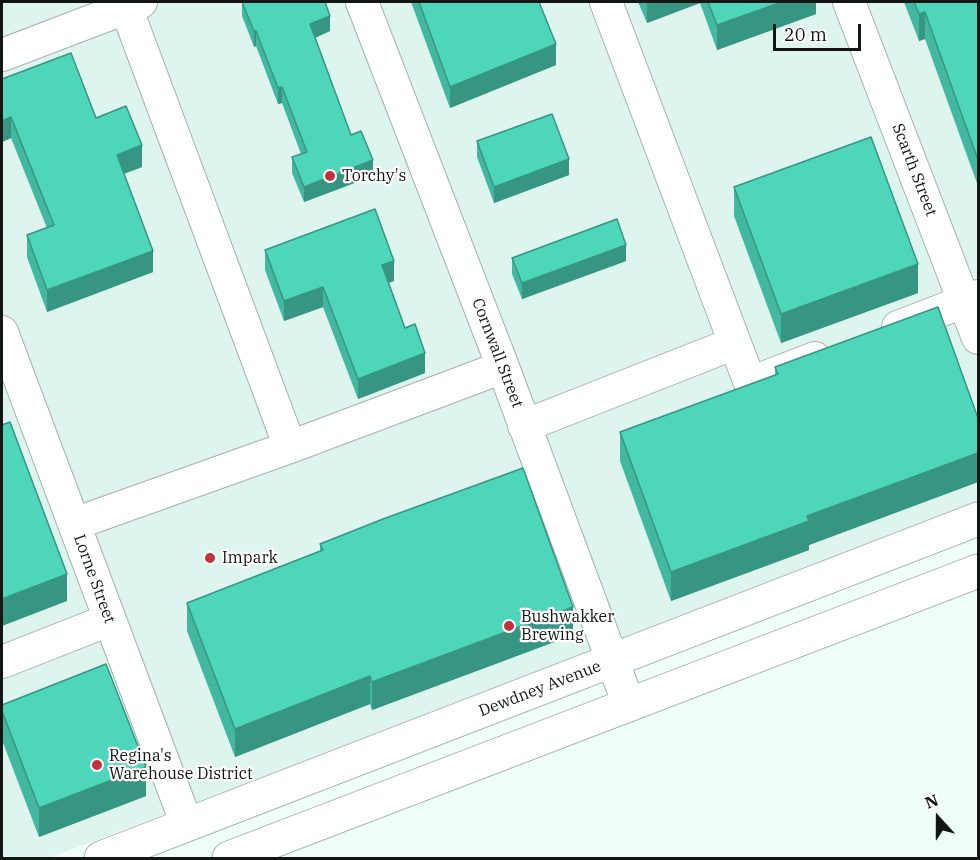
<!DOCTYPE html>
<html>
<head>
<meta charset="utf-8">
<style>
	body { margin:0 }
	#map { position:relative; width:980px; height:860px; overflow:hidden; background:#f0fefa; font-family:"IBM Plex Serif",serif }
	canvas { display:block }
	.frame { position:absolute; inset:0; border:3px solid #121715; pointer-events:none }
	.north { position:absolute; left:908px; top:788px; width:60px; height:60px; -webkit-text-stroke:4px #fff; paint-order:stroke; rotate:339deg; font-size:16px; font-weight:700; line-height:24px; text-align:center; color:#121715 }
	.north::after { content:''; display:block; margin:auto; width:21px; height:27px; background:#121715; clip-path:polygon(50% 0,100% 100%,50% 72%,0 100%) }
	.scale { position:absolute; left:773px; top:24px; width:88px; height:27px; box-sizing:border-box; border:3px solid #121715; border-top:0; padding-left:8px; font-size:18px; line-height:21px; white-space:nowrap; color:#121715; -webkit-text-stroke:4px #fff; paint-order:stroke }
</style>
</head>
<body>
<div id="map">
<canvas width="980" height="860"></canvas>
<div class="frame"></div>
<div class="north">N</div>
<div class="scale">20 m</div>
</div>
<script>
const context = document.querySelector('canvas').getContext('2d');
context.lineJoin = 'round';
function paint(path, color) {
  context.fillStyle = color;
  context.fill(path, 'evenodd');
}
function shape(rows) {
  const path = new Path2D();
  for (const r of rows) {
    path.moveTo(r[0], r[1]);
    for (let i = 2; i < r.length; i += 2) path.lineTo(r[i], r[i + 1]);
  }
  return path;
}
function trace(path, color, width, dash) {
  context.strokeStyle = color;
  context.lineWidth = width;
  context.lineCap = dash ? 'butt' : 'round';
  context.setLineDash(dash || []);
  context.stroke(path);
}
function write(font, color, halo, rows, align = 'center') {
  context.font = font + ' "IBM Plex Serif",serif';
  context.lineWidth = 4.5;
  context.setLineDash([]);
  context.textBaseline = 'middle';
  context.strokeStyle = halo;
  context.fillStyle = color;
  for (const [text, x, y, turn = 0] of rows) {
    context.save();
    context.translate(x, y);
    context.rotate((+turn || 0) * Math.PI / 180);
    context.textAlign = isNaN(turn) ? turn : align;
    if (halo) context.strokeText(text, 0, 0);
    context.fillText(text, 0, 0);
    context.restore();
  }
}
paint(shape([
	[2,2,978,2,978,505,49,858,2,858]
]), '#ddf5ee');
const minor = shape([
	[124,2,290,447],
	[362,2,503,367,629,705],
	[606,2,750,383,815,358],
	[849,2,978,338],
	[2,55,141,2],
	[898,327,978,296],
	[2,332,187,825],
	[524,426,735,343],
	[74,524,290,447,503,367],
	[2,662,109,620]
]);
const major = shape([
	[101,858,978,519],
	[229,858,978,571]
]);
trace(minor, '#a5b2af', 34);
trace(major, '#a5b2af', 35);
trace(minor, '#fff', 32);
trace(major, '#fff', 33);
paint(shape([
	[242,2,325,2,330,31,315,38,328,75,351,135,373,176,304,202,292,173,292,157,301,154,282,103,278,104,256,46,254,47,242,16],
	[411,2,539,2,556,65,450,108],
	[638,2,816,2,816,14,717,50,700,3,647,23],
	[904,2,978,2,978,186,925,39,919,41],
	[2,79,96,118,142,167,124,174,153,272,47,312,27,257,27,235,47,228,11,138,2,142],
	[477,141,569,175,494,203,477,157],
	[734,187,918,293,781,343,734,216],
	[265,250,394,281,388,283,405,328,425,373,358,399,323,307,284,321,265,270],
	[512,258,626,261,522,299,512,274],
	[775,367,978,418,978,482,809,545,809,550,671,601,620,461,620,432,775,375],
	[320,544,573,635,372,710,370,704,235,757,187,631,187,603,320,551],
	[2,705,146,796,39,837,2,740]
]), '#43b8a0');
paint(shape([
	[647,2,700,2,700,3,647,23],
	[782,2,816,2,816,14,717,50,717,25],
	[925,12,925,39,919,41,919,14],
	[330,16,330,31,310,40,310,24],
	[254,31,256,31,256,46,254,47],
	[556,44,556,65,450,108,450,87],
	[282,87,282,103,278,104,278,88],
	[11,117,11,138,2,142,2,121],
	[142,145,142,167,117,176,117,155],
	[569,159,569,175,494,203,494,187],
	[373,160,373,176,304,202,304,187],
	[626,245,626,261,522,299,522,283],
	[153,251,153,272,47,312,47,290],
	[394,261,394,281,382,285,382,265],
	[918,264,918,293,781,343,781,314],
	[323,287,323,307,284,321,284,301],
	[425,353,425,373,358,399,358,379],
	[978,453,978,482,809,545,809,550,671,601,671,572,807,516],
	[67,574,67,601,2,626,2,599],
	[573,607,573,635,372,710,372,682],
	[370,676,370,704,235,757,235,729],
	[146,767,146,796,39,837,39,808]
]), '#379682');
const building = shape([
	[242,2,325,2,330,16,310,24,351,135,361,131,373,160,304,187,292,157,307,152,282,87,278,88,256,31,254,31,242,2],
	[419,2,539,2,556,44,450,87,419,2],
	[708,2,782,2,717,25,708,2],
	[914,2,978,2,978,160,925,12,919,14,914,2],
	[71,53,96,118,126,106,142,145,117,155,153,251,47,290,27,235,54,225,11,117,2,121,2,79,71,53],
	[552,114,569,159,494,187,477,141,552,114],
	[871,137,918,264,781,314,734,187,871,137],
	[375,209,394,261,382,265,405,328,415,324,425,353,358,379,323,287,284,301,265,250,375,209],
	[617,219,626,245,522,283,512,258,617,219],
	[938,307,978,418,978,453,807,516,809,521,671,572,620,432,778,374,775,367,938,307],
	[10,422,67,574,2,599,2,425,10,422],
	[523,468,573,607,372,682,370,676,235,729,187,603,323,550,320,544,383,519,523,468],
	[106,664,146,767,39,808,2,711,2,705,106,664]
]);
paint(building, '#4ed6ba');
trace(building, '#379682', 1.5);
for (const [x, y, r, color] of [
	[330,176,6,"#c2323a"],
	[210,558,6,"#c2323a"],
	[509,626,6,"#c2323a"],
	[97,765,6,"#c2323a"]
]) {
  const dot = new Path2D();
  dot.arc(x, y, r, 0, 2 * Math.PI);
  context.fillStyle = color;
  context.fill(dot);
  trace(dot, '#fff', 2);
}
write('16px', '#121715', '#fff', [
	["Scarth Street",914,170,69],
	["Cornwall Street",497,353,69],
	["Lorne Street",94,579,70],
	["Dewdney Avenue",540,689,-21]
]);
write('16px', '#121715', '#fff', [
	["Torchy's",342,176],
	["Impark",222,558],
	["Bushwakker",521,617],
	["Brewing",521,635],
	["Regina's",109,756],
	["Warehouse District",109,774]
], 'left');
</script>
</body>
</html>
